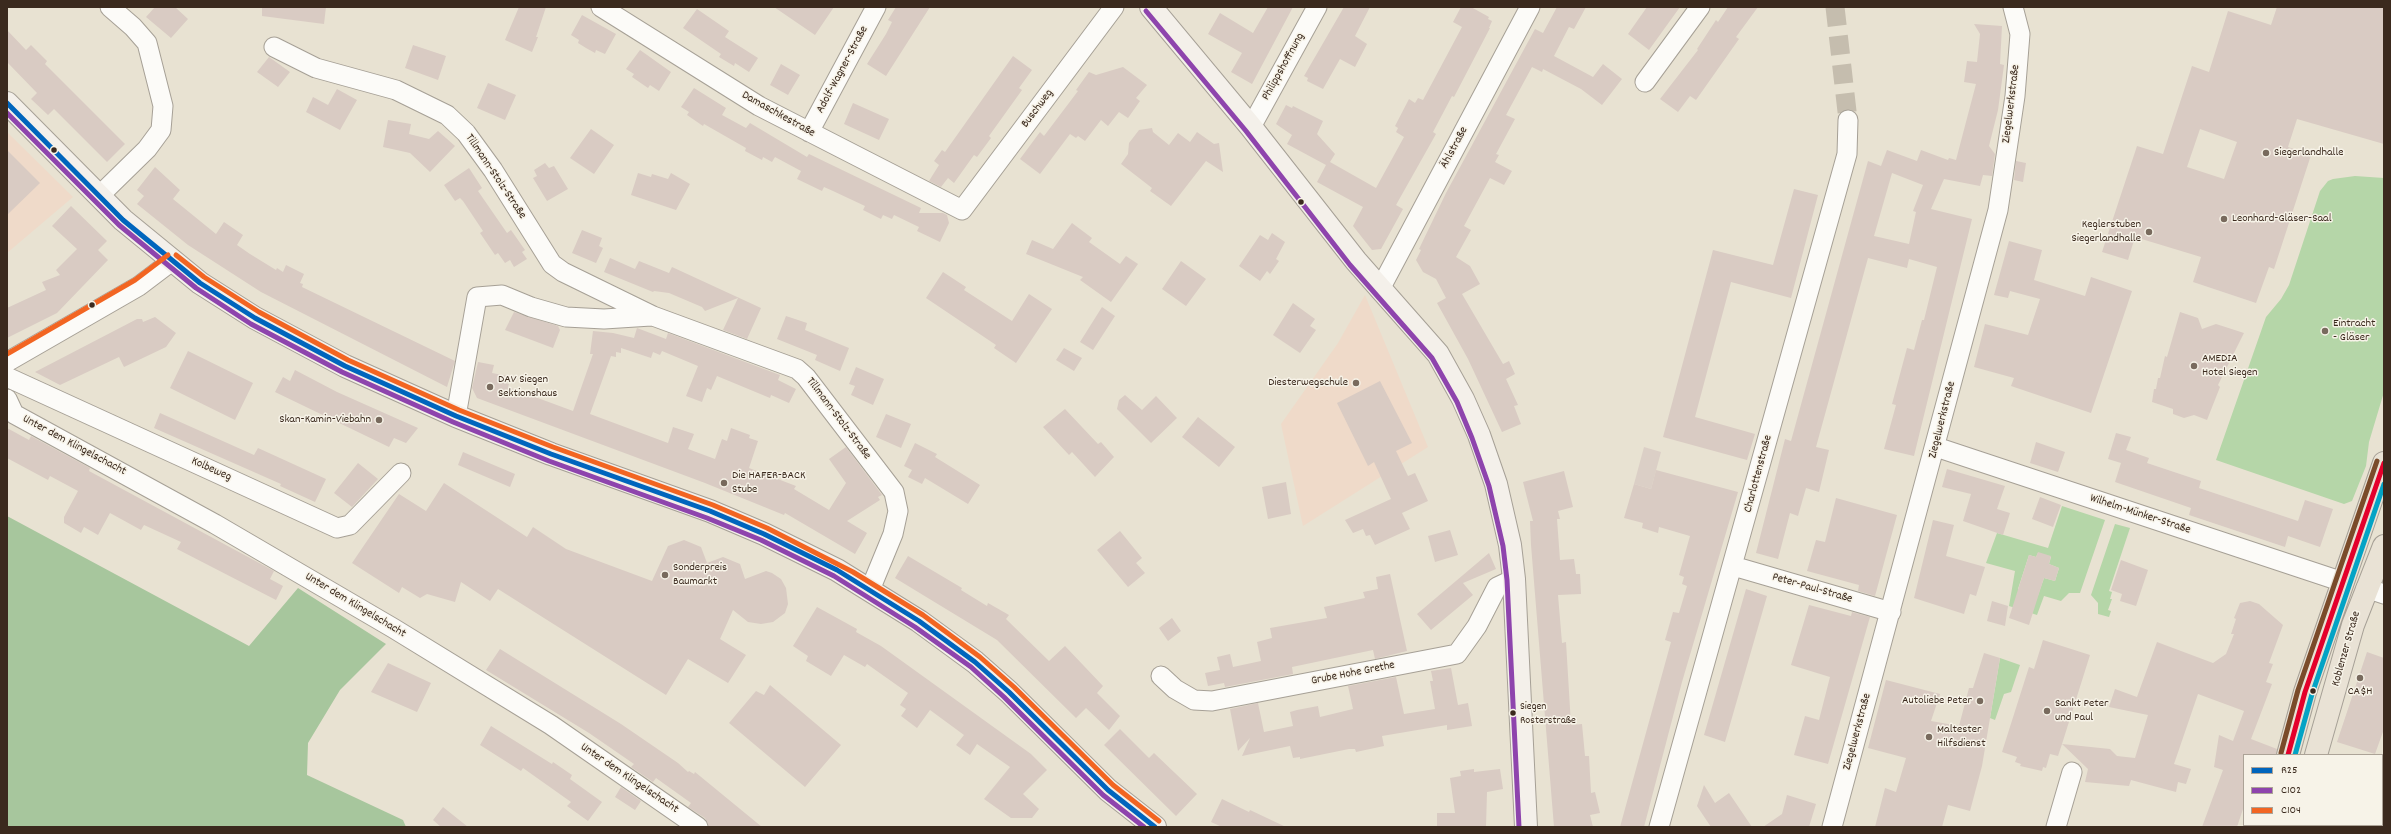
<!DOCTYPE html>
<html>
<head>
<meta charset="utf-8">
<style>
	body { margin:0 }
	#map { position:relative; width:2391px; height:834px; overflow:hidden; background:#e8e2d2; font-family:Dekko,sans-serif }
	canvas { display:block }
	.frame { position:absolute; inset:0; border:8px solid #3b2a1e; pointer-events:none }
	.legend { position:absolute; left:2243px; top:754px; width:140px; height:72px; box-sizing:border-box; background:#f7f3e8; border:1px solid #aca397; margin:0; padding:5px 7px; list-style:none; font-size:12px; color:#3b2a1e }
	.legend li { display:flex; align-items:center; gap:8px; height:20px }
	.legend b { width:20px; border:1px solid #aca397 }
</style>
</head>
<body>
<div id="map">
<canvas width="2391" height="834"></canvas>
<div class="frame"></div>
<ul class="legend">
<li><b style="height:5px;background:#0065bd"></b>R25</li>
<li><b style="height:5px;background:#8e44ad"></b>C102</li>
<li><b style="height:5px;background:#f26522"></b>C104</li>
</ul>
</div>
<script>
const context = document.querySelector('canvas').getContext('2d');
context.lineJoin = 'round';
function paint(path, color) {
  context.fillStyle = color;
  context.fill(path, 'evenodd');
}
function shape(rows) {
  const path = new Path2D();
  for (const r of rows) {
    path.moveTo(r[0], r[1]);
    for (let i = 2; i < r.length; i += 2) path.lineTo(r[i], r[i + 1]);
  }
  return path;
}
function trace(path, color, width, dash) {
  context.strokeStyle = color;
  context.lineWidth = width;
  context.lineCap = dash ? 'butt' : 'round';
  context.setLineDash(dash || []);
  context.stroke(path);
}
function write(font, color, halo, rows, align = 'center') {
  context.font = font + ' Dekko,sans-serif';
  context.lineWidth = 3;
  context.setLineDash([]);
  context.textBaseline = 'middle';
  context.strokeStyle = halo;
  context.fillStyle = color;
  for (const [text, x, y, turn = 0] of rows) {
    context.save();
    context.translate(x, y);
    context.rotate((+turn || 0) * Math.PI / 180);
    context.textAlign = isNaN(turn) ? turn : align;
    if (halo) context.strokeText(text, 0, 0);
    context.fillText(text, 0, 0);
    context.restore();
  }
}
paint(shape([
	[7,132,73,197,7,253],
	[1365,295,1428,447,1303,526,1281,424,1338,343]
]), '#efdac9');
paint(shape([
	[1644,447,1661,452,1651,489,1634,484]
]), '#dbcfc6');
paint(shape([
	[2355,176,2384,178,2384,392,2369,442,2366,466,2352,501,2344,504,2216,460,2266,317,2281,299,2289,285,2320,191,2328,181,2333,179],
	[2062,506,2105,520,2080,593,2069,593,2061,601,2044,596,2037,615,2009,606,2015,571,1986,563,1997,533,2048,548],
	[2038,553,2051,557,2049,564,2059,568,2055,581,2044,578,2038,595,2018,589,2029,555,2036,557],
	[2115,524,2130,528,2109,591,2112,592,2110,599,2112,599,2108,610,2111,611,2109,617,2098,614,2098,603,2091,595],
	[2000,658,2020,665,2011,692,2004,694,1995,720,1990,718]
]), '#b5d6a8');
paint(shape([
	[7,516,249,646,298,588,386,644,340,690,308,743,307,775,403,820,406,827,7,827]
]), '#a7c69d');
paint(shape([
	[155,7,175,7,188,19,171,38,146,17],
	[262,7,326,7,324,24,262,16],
	[519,7,546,7,536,37,538,37,532,52,505,40],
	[774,7,834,7,815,35],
	[896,7,930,7,886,76,867,64,886,34,892,22,888,20],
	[1268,7,1293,7,1252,84,1231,72,1242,53,1208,34,1220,13,1253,33],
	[1344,7,1370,7,1355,36,1367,44,1355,67,1340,59,1323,89,1307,81,1308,78,1304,76],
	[1461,7,1471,7,1489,17,1488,19,1492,21,1489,28,1490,28,1454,97,1452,96,1433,132,1436,134,1396,205,1403,209,1381,249,1372,250,1353,226,1363,207,1317,182,1326,165,1287,144,1292,135,1276,124,1286,105,1292,108,1293,106,1323,121,1317,134,1335,154,1330,162,1376,188,1404,137,1396,132,1398,128,1395,126,1409,99,1415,103,1418,98,1423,100,1462,27,1453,22],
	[1557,7,1586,7,1574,29,1569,27,1554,56,1593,77,1603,64,1622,79,1602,105,1581,89,1543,69,1542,72,1532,67,1506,115,1515,119,1496,154,1499,155,1495,162,1512,171,1504,185,1490,178,1464,226,1471,230,1456,257,1470,266,1480,284,1462,294,1503,364,1509,361,1515,374,1506,379,1518,405,1514,406,1521,424,1502,432,1468,359,1437,303,1446,298,1436,279,1423,272,1416,260,1421,250,1419,249,1446,193,1535,29,1543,33],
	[1647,7,1680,7,1649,50,1628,34],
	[1728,7,1758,7,1736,37,1739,39,1696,100,1690,96,1678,112,1660,99,1698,50,1697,49,1716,20,1718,22],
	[2277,7,2384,7,2384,144,2297,119,2288,147,2311,155,2274,269,2269,267,2256,303,2193,282,2201,257,2135,237,2128,260,2102,252,2137,146,2163,154,2192,66,2209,72,2228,11,2271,25],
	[2200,129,2237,142,2224,179,2187,167],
	[697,9,729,31,725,37,758,58,749,72,735,63,734,66,719,57,721,54,683,28],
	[582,15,616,34,605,54,596,50,595,53,586,48,578,43,579,40,571,35],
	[1974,24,2002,26,2000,64,2004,65,1998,110,1989,146,1995,154,1992,176,1983,175,1980,186,1944,179,1931,209,1972,219,1914,456,1884,449,1896,405,1892,404,1907,348,1914,350,1922,320,1924,320,1937,267,1909,259,1907,268,1868,258,1816,447,1829,450,1819,492,1806,488,1798,516,1790,513,1778,559,1756,553,1785,439,1791,441,1868,161,1881,166,1887,150,1917,161,1921,150,1948,160,1949,158,1956,160,1976,84,1964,82,1967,61,1977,62,1980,34],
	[1892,173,1923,185,1913,211,1916,212,1909,244,1874,236],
	[7,30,26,50,31,45,47,61,45,64,125,144,107,162,54,109,48,115,31,99,37,93,7,62],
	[413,45,446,56,438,80,405,68],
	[640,50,671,72,659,91,650,85,648,88,632,77,634,74,626,69],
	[1013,56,1032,70,1019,88,1022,90,989,136,991,138,977,157,974,155,954,183,948,178,941,187,929,181,939,165,934,161,942,150,945,152],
	[269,57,290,72,278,87,257,72],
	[781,64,800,75,788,95,770,85],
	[1123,67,1147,85,1136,98,1140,101,1128,118,1119,112,1108,126,1101,120,1085,141,1078,136,1076,138,1070,134,1040,174,1020,159,1040,132,1044,136,1078,91,1076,90,1089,72,1096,75],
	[488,83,516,95,505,120,477,108],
	[694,88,726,108,722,115,746,128,750,123,807,157,809,154,921,208,919,213,943,213,947,215,949,223,940,242,917,231,919,227,894,215,892,219,883,215,881,219,863,210,865,206,833,191,824,187,822,191,797,179,801,171,775,157,772,162,763,157,762,160,745,151,746,148,704,124,703,126,687,115,689,112,681,107],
	[337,89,357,100,340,130,306,112,313,97,328,105],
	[853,103,889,119,879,140,844,124],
	[388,120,411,124,409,134,429,139,438,131,455,146,430,172,410,153,383,147],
	[1152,128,1153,132,1169,145,1178,133,1190,142,1197,132,1214,144,1219,143,1223,172,1206,161,1171,206,1150,191,1152,188,1121,164,1128,154,1129,143,1139,130],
	[591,129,614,145,594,174,570,158],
	[7,150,40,183,7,215],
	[2016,161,2026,163,2023,182,2014,180],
	[545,163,549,168,554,166,568,189,547,201,533,178,537,176,534,170],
	[155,167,180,190,173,199,216,234,224,222,243,235,237,245,250,254,276,270,277,268,283,272,286,265,304,274,300,283,303,284,302,287,455,361,447,387,261,292,188,245,137,204,144,196,137,190],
	[469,168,482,188,478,191,507,233,511,230,525,250,522,252,527,259,514,267,510,260,505,263,498,253,495,255,480,233,483,231,463,201,460,198,455,201,444,185],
	[638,173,651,177,652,174,668,179,671,173,690,184,676,210,631,195],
	[1794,189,1818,195,1791,298,1731,282,1695,417,1755,434,1747,460,1663,437,1713,250,1773,265],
	[71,206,107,241,98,250,108,260,57,313,7,338,7,308,46,290,42,282,60,275,56,270,77,249,52,226],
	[1072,223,1092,238,1089,242,1120,264,1126,256,1138,264,1111,302,1080,280,1083,277,1026,254,1032,240,1053,249],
	[582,230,602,238,599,246,603,248,596,263,572,253],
	[1272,233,1285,242,1276,259,1279,261,1270,274,1267,271,1260,281,1239,266,1260,235,1268,240],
	[2009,241,2042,250,2034,280,2085,296,2091,277,2132,291,2091,413,2011,386,2014,378,1974,367,1985,324,2028,335,2040,299,2010,291,2008,298,1994,295],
	[610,258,635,269,639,261,669,273,672,267,761,308,747,339,723,330,738,298,705,311,702,307,669,293,654,291,653,292,604,272],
	[1181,261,1206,279,1186,306,1162,289],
	[943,272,966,287,964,290,1012,321,1029,294,1052,309,1016,363,994,348,996,345,926,298],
	[1293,303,1315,319,1310,326,1316,330,1300,353,1273,335],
	[1102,307,1115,316,1093,350,1080,342],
	[514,312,558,326,560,330,553,348,505,330],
	[2180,312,2198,318,2202,329,2216,324,2244,333,2218,385,2220,387,2207,420,2194,415,2184,418,2173,414,2173,409,2152,402,2154,389,2156,389,2158,378,2160,378,2165,356,2167,357],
	[786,316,807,323,805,330,849,348,840,371,815,360,817,355,777,339],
	[155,317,176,333,166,347,124,367,119,357,60,385,35,372,137,319,142,319,143,322],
	[637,328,666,339,668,333,780,375,778,380,796,389,789,403,771,395,770,398,717,376,711,390,707,388,702,402,686,396,698,366,662,351,660,355,653,352,651,358,621,348,621,353,616,352,616,357,611,356,590,414,668,443,673,427,694,434,688,449,715,459,722,439,727,441,731,428,750,435,749,438,758,441,749,468,796,486,794,489,829,510,846,483,829,459,846,447,882,495,878,497,880,500,847,521,867,533,855,554,785,513,784,515,705,483,477,398,472,388,478,362,494,365,492,373,508,376,505,383,509,384,508,387,573,411,593,354,590,354,593,331,613,333,634,338],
	[1064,348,1082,358,1074,371,1056,360],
	[188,351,253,383,235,420,170,388],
	[856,367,884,379,873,405,851,395,855,386,849,384],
	[295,370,337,392,418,428,406,443,394,438,389,447,275,392,283,377,290,381],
	[1380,381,1412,443,1396,451,1408,476,1415,473,1428,501,1402,513,1410,529,1375,545,1370,535,1366,536,1363,529,1353,533,1345,520,1391,499,1374,462,1368,466,1337,403],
	[1125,395,1142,410,1156,396,1177,418,1151,443,1117,409,1119,400],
	[1065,409,1098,444,1101,442,1114,457,1095,477,1072,452,1069,455,1043,427],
	[160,413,254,455,258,448,326,479,315,502,280,486,281,484,154,428],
	[886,414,911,424,901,448,876,437],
	[1198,417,1235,447,1219,467,1182,437],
	[7,428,29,440,31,436,90,468,89,471,274,571,270,579,283,586,276,600,177,549,181,542,144,525,141,530,110,513,98,535,84,527,81,533,64,523,64,517,78,491,50,476,48,480,7,458],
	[2116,433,2131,437,2126,450,2149,458,2147,463,2201,481,2199,488,2298,521,2305,500,2333,509,2320,547,2288,536,2285,547,2189,515,2191,508,2115,482,2121,463,2108,459],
	[2036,442,2065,452,2058,472,2030,463],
	[915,443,937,454,935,457,980,485,968,504,925,478,922,484,908,477,912,470,904,466],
	[463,452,515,474,510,487,458,465],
	[358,463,378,479,352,507,334,493],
	[1947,469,2005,486,1997,509,2010,513,2003,535,1963,521,1971,494,1942,487],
	[1656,470,1738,492,1682,682,1644,827,1620,827,1671,642,1665,640,1673,612,1679,613,1687,586,1682,584,1684,577,1679,575,1690,536,1659,527,1658,533,1642,528,1643,523,1624,518,1634,484,1651,489],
	[1564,471,1573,507,1558,511,1560,519,1557,519,1560,560,1574,559,1576,574,1580,574,1581,594,1558,595,1562,643,1566,642,1571,725,1582,724,1585,756,1589,756,1591,793,1595,792,1600,813,1590,815,1593,827,1554,827,1531,545,1530,521,1533,521,1523,482],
	[1286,482,1291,514,1268,519,1262,487],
	[444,483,527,537,533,527,566,549,652,581,668,546,684,540,701,547,707,563,723,557,740,564,745,579,766,571,772,573,781,579,786,588,788,604,785,613,773,622,761,624,748,622,733,610,720,639,746,655,728,683,688,659,666,695,498,589,490,601,461,582,455,602,427,594,420,598,402,587,399,593,352,563,399,494,426,511],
	[2040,497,2061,505,2053,527,2032,519],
	[1836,498,1897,515,1875,596,1858,591,1859,585,1807,571,1816,540,1825,542],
	[1933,520,1954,525,1946,556,1985,567,1976,596,1970,594,1964,614,1914,598],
	[1450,530,1458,555,1435,562,1428,536],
	[1120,531,1142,558,1136,563,1145,573,1128,587,1097,550],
	[2038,552,2051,556,2049,564,2059,568,2055,581,2044,578,2029,625,2009,618,2029,555,2036,557],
	[1489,553,1496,569,1463,583,1473,595,1431,630,1417,614],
	[908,556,962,588,961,590,987,606,988,603,1009,615,1006,619,1049,661,1065,646,1103,686,1097,693,1120,716,1109,730,1086,708,1076,718,997,640,895,578],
	[2121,560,2148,570,2136,606,2120,601,2122,594,2111,590],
	[1390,574,1407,651,1375,659,1373,650,1292,667,1293,674,1225,687,1224,683,1208,686,1205,673,1220,670,1217,657,1230,654,1233,667,1261,661,1257,642,1272,638,1270,628,1327,618,1324,607,1365,598,1363,592,1378,589,1376,577],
	[1746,589,1767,596,1725,742,1704,735],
	[1992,601,2008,606,2005,626,1987,621],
	[2250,601,2259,604,2283,625,2269,663,2273,664,2266,682,2272,684,2251,739,2277,749,2276,755,2244,755,2244,806,2237,827,2202,827,2223,770,2214,767,2219,735,2233,741,2244,711,2198,694,2174,764,2191,769,2186,784,2178,782,2176,792,2131,780,2129,786,2085,782,2088,769,2062,744,2058,756,2050,754,2046,768,2043,767,2042,771,2020,766,2021,764,2015,762,2017,757,2002,752,2029,667,2034,669,2043,640,2090,655,2062,744,2110,749,2117,756,2135,758,2148,715,2109,707,2115,689,2137,697,2157,642,2213,663,2226,654,2234,634,2231,634,2236,619,2234,618,2240,603],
	[1809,605,1851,616,1852,612,1870,617,1828,764,1794,755,1805,716,1819,720,1830,677,1791,665],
	[817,607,857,629,856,632,881,646,1031,754,1047,770,1023,794,1039,809,1032,818,1011,818,984,799,1010,767,977,744,970,755,956,745,964,735,930,710,917,728,901,716,906,709,900,705,908,693,867,664,865,667,844,655,831,676,806,661,808,656,793,646],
	[1172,618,1181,631,1168,641,1159,628],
	[500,649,621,724,678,763,688,772,689,771,694,774,695,772,762,827,709,827,705,818,688,807,691,803,656,778,653,782,631,767,634,764,589,733,486,670],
	[2367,652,2384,658,2384,729,2375,754,2337,742],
	[1984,653,2000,658,1982,766,1970,811,1948,805,1942,827,1875,827,1885,788,1896,792,1906,758,1868,748,1886,680,1940,694,1931,721,1959,726,1969,688,1973,688],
	[388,663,431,683,417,712,371,692],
	[1451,668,1458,705,1468,703,1472,726,1447,730,1447,725,1382,736,1384,746,1356,752,1355,749,1349,749,1300,759,1300,757,1293,758,1290,746,1242,756,1250,738,1238,751,1230,709,1258,703,1264,732,1293,726,1290,712,1297,710,1318,706,1320,717,1353,709,1348,686,1396,677,1404,714,1435,709,1430,681,1433,681,1431,671],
	[770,685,841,745,805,787,729,723,756,691,764,695],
	[491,726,552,764,553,762,572,775,570,779,602,802,588,821,567,806,571,802,523,768,521,771,480,745],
	[1120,729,1149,758,1154,753,1197,794,1176,816,1104,745],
	[1474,769,1474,772,1500,769,1503,789,1487,792,1486,827,1437,827,1437,813,1455,813,1450,778,1461,776,1460,771],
	[1704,785,1715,803,1729,793,1752,827,1711,827,1697,806],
	[621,787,641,801,635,810,615,797],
	[1787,795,1816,804,1809,827,1763,827,1782,814],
	[1222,799,1249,812,1250,810,1286,827,1222,827,1211,822],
	[443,807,468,827,441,827,433,820]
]), '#d9cbc3');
trace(shape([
	[1835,7,1848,120]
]), '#c5bdae', 19, [19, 10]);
const street = shape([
	[601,7,759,106,962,210,1114,7],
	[274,47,316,68,396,90,447,115,466,133,493,170,552,264,563,272,653,316,797,369,806,377,894,492,898,511,893,534,870,590],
	[1645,82,1700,7],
	[1251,127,1317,7],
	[809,132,876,7],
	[99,196,147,149,161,130,163,106,147,43,133,27,110,7],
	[1380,289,1530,7],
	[7,362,139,286,172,261],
	[7,377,337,528,350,525,401,473],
	[7,399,14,414,215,524,393,628,551,725,698,827],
	[456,416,477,297,502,295,531,307,566,317,604,319,651,316],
	[1936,447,2343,582],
	[1733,566,1891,612],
	[2366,588,2384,594],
	[1161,676,1175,689,1194,700,1212,701,1457,654,1477,626,1497,587,1514,579],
	[1659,827,1847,154,1848,120],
	[1832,827,1998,210,2015,96,2020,34,2013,7],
	[2056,827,2072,772]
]);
const secondary = shape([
	[1151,7,1251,127,1356,261,1438,354,1463,399,1479,435,1496,484,1510,545,1514,579,1526,827],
	[7,103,123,220,200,283,255,318,345,366,456,416,551,454,710,511,764,534,837,570,919,621,975,662,1009,692,1108,790,1155,827]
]);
const primary = shape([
	[2288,755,2305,692,2384,463],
	[2316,755,2353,625,2384,546],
	[2263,827,2263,825],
	[2293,827,2293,825]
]);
trace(street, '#a6a096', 21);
trace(secondary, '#a6a096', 24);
trace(primary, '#a6a096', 24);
trace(street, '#fcfbf8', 19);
trace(secondary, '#f4f0ea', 22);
trace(primary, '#e9e2d5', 22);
trace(shape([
	[7,103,123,220,200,283,255,318,345,366,456,416,551,454,710,511,764,534,837,570,919,621,975,662,1009,692,1108,790,1155,827]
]), '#0065bd', 5);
trace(shape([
	[1146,11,1246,131,1350,265,1432,358,1457,402,1472,438,1489,486,1503,546,1507,580,1519,827],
	[7,113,119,225,196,288,251,324,342,372,453,422,549,461,707,518,761,540,834,576,915,627,971,667,1004,697,1103,795,1144,827]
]), '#8e44ad', 5);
trace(shape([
	[176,255,204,277,259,312,348,360,459,410,553,447,713,505,767,528,853,572,923,615,980,657,1014,687,1113,785,1159,821],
	[7,354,135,280,168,255]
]), '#f26522', 5);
trace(shape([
	[2288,755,2305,692,2384,463]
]), '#e4002b', 5);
trace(shape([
	[2295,755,2312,694,2384,484]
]), '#03a3c5', 5);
trace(shape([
	[2281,753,2298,690,2377,461]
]), '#7a4b2a', 5);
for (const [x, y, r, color] of [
	[54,150,3.5,"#3b2a1e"],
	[2266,153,4,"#786a5d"],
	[1301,202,3.5,"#3b2a1e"],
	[2224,219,4,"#786a5d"],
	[2149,232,4,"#786a5d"],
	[92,305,3.5,"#3b2a1e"],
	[2325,331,4,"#786a5d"],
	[2194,366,4,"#786a5d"],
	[1356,383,4,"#786a5d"],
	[490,387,4,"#786a5d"],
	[379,420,4,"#786a5d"],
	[724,483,4,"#786a5d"],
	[665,575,4,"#786a5d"],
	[2360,678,4,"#786a5d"],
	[2313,691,3.5,"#3b2a1e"],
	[1980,701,4,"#786a5d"],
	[2047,711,4,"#786a5d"],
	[1513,713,3.5,"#3b2a1e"],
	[1929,737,4,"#786a5d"]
]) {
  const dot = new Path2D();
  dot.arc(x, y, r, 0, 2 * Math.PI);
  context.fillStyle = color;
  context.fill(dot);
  trace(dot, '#f7f3e8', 1.5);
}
write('11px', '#3b2a1e', '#f7f3e8', [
	["Siegen",1520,707],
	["Rosterstraße",1520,721]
], 'left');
write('12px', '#3b2a1e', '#f7f3e8', [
	["Philippshoffnung",1284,67,-61],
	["Adolf-Wagner-Straße",843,70,-62],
	["Ziegelwerkstraße",2012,104,-83],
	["Buschweg",1038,109,-53],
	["Damaschkestraße",778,115,29],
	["Ählstraße",1455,148,-62],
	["Tillmann-Stolz-Straße",495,177,56],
	["Tillmann-Stolz-Straße",838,419,53],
	["Ziegelwerkstraße",1943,420,-76],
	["Unter dem Klingelschacht",74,446,28],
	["Kolbeweg",211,470,24],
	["Charlottenstraße",1759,474,-75],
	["Wilhelm-Münker-Straße",2140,515,18],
	["Peter-Paul-Straße",1812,589,16],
	["Unter dem Klingelschacht",355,606,31],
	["Koblenzer Straße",2347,649,-74],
	["Grube Hohe Grethe",1353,674,-11],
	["Ziegelwerkstraße",1858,732,-75],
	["Unter dem Klingelschacht",629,779,34]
]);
write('12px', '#3b2a1e', '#f7f3e8', [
	["Siegerlandhalle",2274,153],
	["Leonhard-Gläser-Saal",2232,219],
	["Keglerstuben",2141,225,"right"],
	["Siegerlandhalle",2141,239,"right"],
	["Eintracht",2333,324],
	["- Gläser",2333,338],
	["AMEDIA",2202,359],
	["Hotel Siegen",2202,373],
	["DAV Siegen",498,380],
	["Sektionshaus",498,394],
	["Diesterwegschule",1348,383,"right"],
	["Skan-Kamin-Viebahn",371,420,"right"],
	["Die HAFER-BACK",732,476],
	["Stube",732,490],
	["Sonderpreis",673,568],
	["Baumarkt",673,582],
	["CA$H",2360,692,"center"],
	["Autoliebe Peter",1972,701,"right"],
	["Sankt Peter",2055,704],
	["und Paul",2055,718],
	["Maltester",1937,730],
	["Hilfsdienst",1937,744]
], 'left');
</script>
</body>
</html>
